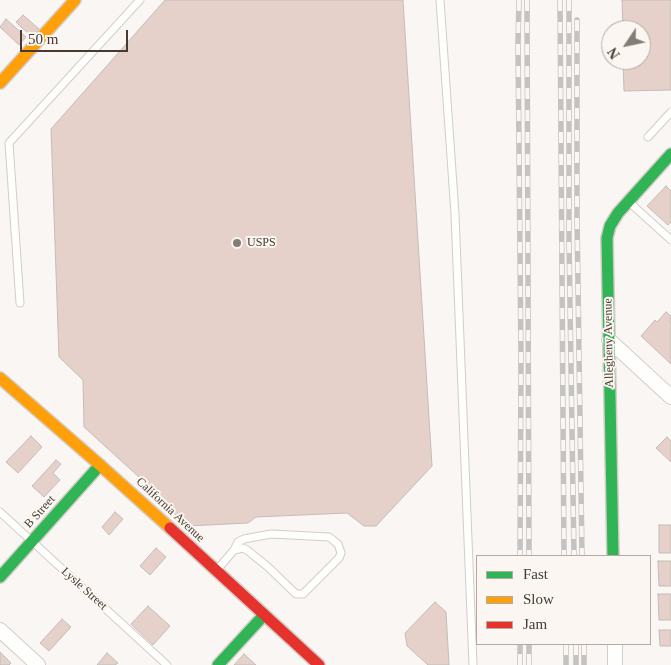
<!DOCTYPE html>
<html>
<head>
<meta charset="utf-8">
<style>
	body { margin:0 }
	#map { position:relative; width:671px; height:665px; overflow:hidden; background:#f9f6f3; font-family:Georgia,serif }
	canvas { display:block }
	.legend { position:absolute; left:476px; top:555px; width:175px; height:90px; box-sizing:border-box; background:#fbf6f1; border:1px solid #b2aba5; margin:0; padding:6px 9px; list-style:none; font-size:15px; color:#453b32 }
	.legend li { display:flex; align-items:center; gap:10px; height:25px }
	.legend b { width:25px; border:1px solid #b2aba5 }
	.north { position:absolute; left:601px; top:20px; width:50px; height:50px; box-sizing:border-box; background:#fbf6f1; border:1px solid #b2aba5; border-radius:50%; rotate:236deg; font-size:14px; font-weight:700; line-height:20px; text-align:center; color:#453b32 }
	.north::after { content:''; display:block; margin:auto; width:18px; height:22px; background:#847c76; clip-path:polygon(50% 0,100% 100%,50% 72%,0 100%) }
	.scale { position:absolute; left:20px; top:30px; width:108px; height:22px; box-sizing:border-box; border:2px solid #453b32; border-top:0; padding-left:6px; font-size:15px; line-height:18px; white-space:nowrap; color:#453b32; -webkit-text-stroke:4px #fbf6f1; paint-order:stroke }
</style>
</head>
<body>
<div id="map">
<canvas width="671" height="665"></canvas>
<ul class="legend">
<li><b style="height:6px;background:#30b455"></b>Fast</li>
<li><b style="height:6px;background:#ff9f0a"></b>Slow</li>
<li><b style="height:6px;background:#e5322d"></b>Jam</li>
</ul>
<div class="north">N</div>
<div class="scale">50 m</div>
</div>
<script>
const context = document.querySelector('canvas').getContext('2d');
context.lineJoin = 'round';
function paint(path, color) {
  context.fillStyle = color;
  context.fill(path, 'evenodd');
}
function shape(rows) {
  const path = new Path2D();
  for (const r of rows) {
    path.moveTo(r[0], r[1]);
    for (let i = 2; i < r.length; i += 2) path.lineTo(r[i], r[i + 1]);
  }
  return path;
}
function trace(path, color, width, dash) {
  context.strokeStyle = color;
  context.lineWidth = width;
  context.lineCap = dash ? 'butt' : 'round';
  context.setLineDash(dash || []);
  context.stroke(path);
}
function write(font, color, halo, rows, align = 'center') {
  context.font = font + ' Georgia,serif';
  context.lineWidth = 4;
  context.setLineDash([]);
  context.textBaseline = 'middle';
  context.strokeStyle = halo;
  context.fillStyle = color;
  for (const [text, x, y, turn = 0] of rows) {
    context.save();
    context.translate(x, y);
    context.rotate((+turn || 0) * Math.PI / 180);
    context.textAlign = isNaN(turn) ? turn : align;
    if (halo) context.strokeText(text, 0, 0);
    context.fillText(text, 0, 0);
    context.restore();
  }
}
const building = shape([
	[165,0,403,0,432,466,376,526,364,526,347,513,256,517,248,523,188,526,150,491,151,488,84,427,83,380,59,357,51,129,165,0],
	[622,0,671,0,671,90,624,91,623,60,641,60,641,30,623,30,622,0],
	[23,15,39,29,32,37,16,22,23,15],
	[6,19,26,37,19,45,0,27,6,19],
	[666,186,671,191,671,222,668,225,647,206,666,186],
	[666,312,671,316,670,321,671,323,671,364,641,336,655,320,657,322,666,312],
	[31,436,42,447,18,473,6,462,31,436],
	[667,437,671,441,671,462,656,448,667,437],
	[56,460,61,464,53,473,60,480,44,497,32,486,56,460],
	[115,512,123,519,109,535,102,527,115,512],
	[659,525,671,525,671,553,659,553,659,525],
	[156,548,166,557,150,575,140,566,156,548],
	[658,561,671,561,671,586,659,586,658,561],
	[658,594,671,594,671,620,659,620,658,594],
	[435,602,446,612,449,665,428,665,407,646,405,633,435,602],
	[148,606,170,626,153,645,131,624,148,606],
	[62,619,71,627,49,651,40,643,62,619],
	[659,630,671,630,671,646,660,646,659,630],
	[0,652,11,663,9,665,0,665,0,652],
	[107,653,118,663,115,665,97,665,107,653],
	[244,654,256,665,234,665,244,654]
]);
paint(building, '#e5d1ca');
trace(building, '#c3bcb9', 1);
const lane = shape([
	[440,0,455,214,473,665],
	[648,137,671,112],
	[630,203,671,240],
	[20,303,9,143,140,0],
	[0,512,167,665],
	[216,571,234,550,238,542,244,539,271,534,329,537,338,544,341,553,339,558,303,594,296,594,268,567,247,550,243,548,234,550]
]);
const street = shape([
	[609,340,671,397],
	[0,630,38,665],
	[615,644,615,665]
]);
const fast = shape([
	[613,556,607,238,610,226,618,213,671,154],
	[0,577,100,465],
	[218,665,264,615]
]);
const slow = shape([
	[0,83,75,0],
	[0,378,100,465,170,528]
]);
const jam = shape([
	[170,528,319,665]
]);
trace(lane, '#d3cdc8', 9);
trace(street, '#d3cdc8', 16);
trace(fast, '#d3cdc8', 14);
trace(slow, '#d3cdc8', 14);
trace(jam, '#d3cdc8', 14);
trace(lane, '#fefefd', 7);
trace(street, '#fefefd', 14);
trace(fast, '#30b455', 11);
trace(slow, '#ff9f0a', 11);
trace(jam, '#e5322d', 11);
const rail = shape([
	[519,0,518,44,521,359,520,556],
	[527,0,529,556],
	[560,0,564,556],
	[569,0,569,241,574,556],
	[577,20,577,218,582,556],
	[566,644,566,665],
	[576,644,576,665],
	[584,644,584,665],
	[520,665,520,644],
	[529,665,529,644]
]);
trace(rail, '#c4c3c1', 5.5);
trace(rail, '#fbf6f1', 4, [11]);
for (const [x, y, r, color] of [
	[237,243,5,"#847c76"]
]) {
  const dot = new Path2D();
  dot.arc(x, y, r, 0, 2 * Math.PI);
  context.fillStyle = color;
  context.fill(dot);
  trace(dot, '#fbf6f1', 2);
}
write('12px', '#453b32', '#fbf6f1', [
	["USPS",247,243]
], 'left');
write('12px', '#453b32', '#fbf6f1', [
	["Allegheny Avenue",609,343,-91],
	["California Avenue",170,510,43],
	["B Street",40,512,-48],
	["Lysle Street",84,589,42]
]);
</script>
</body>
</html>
